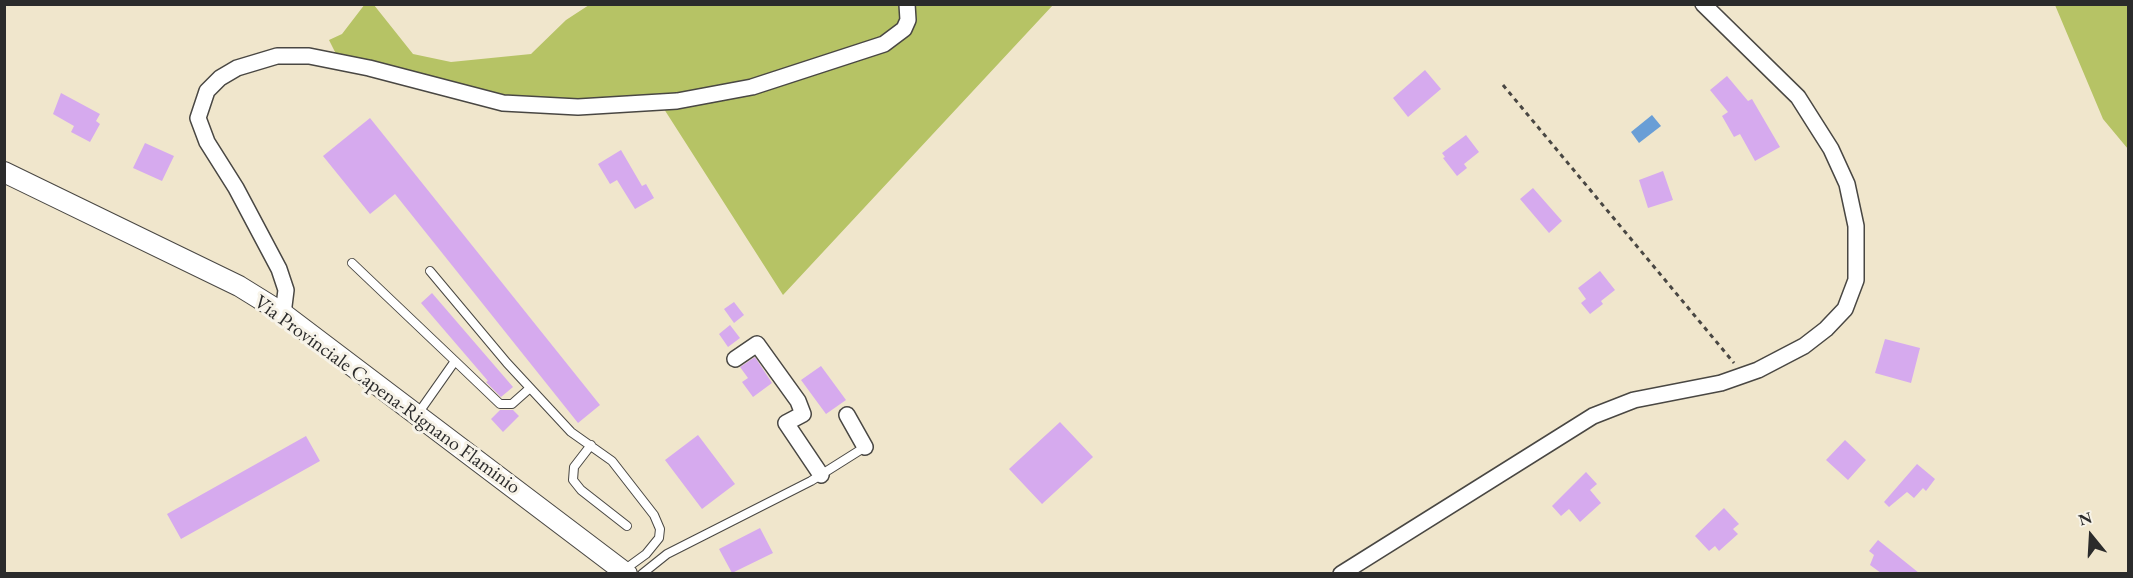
<!DOCTYPE html>
<html>
<head>
<meta charset="utf-8">
<style>
	body { margin:0 }
	#map { position:relative; width:2133px; height:578px; overflow:hidden; background:#f0e6cc; font-family:"EB Garamond",serif }
	canvas { display:block }
	.frame { position:absolute; inset:0; border:6px solid #2b2b2b; pointer-events:none }
	.north { position:absolute; left:2061px; top:506px; width:60px; height:60px; -webkit-text-stroke:4px #f7f3e8; paint-order:stroke; rotate:342deg; font-size:16px; font-weight:700; line-height:24px; text-align:center; color:#2b2b2b }
	.north::after { content:''; display:block; margin:auto; width:21px; height:27px; background:#2b2b2b; clip-path:polygon(50% 0,100% 100%,50% 72%,0 100%) }
</style>
</head>
<body>
<div id="map">
<canvas width="2133" height="578"></canvas>
<div class="frame"></div>
<div class="north">N</div>
</div>
<script>
const context = document.querySelector('canvas').getContext('2d');
context.lineJoin = 'round';
function paint(path, color) {
  context.fillStyle = color;
  context.fill(path, 'evenodd');
}
function shape(rows) {
  const path = new Path2D();
  for (const r of rows) {
    path.moveTo(r[0], r[1]);
    for (let i = 2; i < r.length; i += 2) path.lineTo(r[i], r[i + 1]);
  }
  return path;
}
function trace(path, color, width, dash) {
  context.strokeStyle = color;
  context.lineWidth = width;
  context.lineCap = dash ? 'butt' : 'round';
  context.setLineDash(dash || []);
  context.stroke(path);
}
function write(font, color, halo, rows, align = 'center') {
  context.font = font + ' "EB Garamond",serif';
  context.lineWidth = 6;
  context.setLineDash([]);
  context.textBaseline = 'middle';
  context.strokeStyle = halo;
  context.fillStyle = color;
  for (const [text, x, y, turn = 0] of rows) {
    context.save();
    context.translate(x, y);
    context.rotate((+turn || 0) * Math.PI / 180);
    context.textAlign = isNaN(turn) ? turn : align;
    if (halo) context.strokeText(text, 0, 0);
    context.fillText(text, 0, 0);
    context.restore();
  }
}
paint(shape([
	[365,4,374,5,413,54,451,62,531,54,566,20,589,5,1053,5,783,295,664,109,507,100,337,56,329,40,342,34],
	[2055,5,2128,5,2128,149,2103,119]
]), '#b6c365');
paint(shape([
	[1652,115,1661,126,1639,143,1631,132]
]), '#699ed6');
paint(shape([
	[1425,70,1441,89,1408,117,1393,98],
	[1727,76,1748,101,1752,99,1780,147,1755,161,1740,134,1734,137,1722,116,1728,112,1710,90],
	[61,93,100,114,96,121,100,124,90,142,71,132,74,126,53,114],
	[370,118,600,405,578,423,395,194,370,214,323,156],
	[1466,135,1479,152,1464,164,1467,168,1457,176,1443,158,1445,157,1442,153],
	[145,143,174,156,162,181,133,168],
	[621,150,642,186,646,184,654,198,635,209,617,180,610,184,598,164],
	[1663,171,1673,200,1648,208,1639,180],
	[1533,188,1562,221,1549,233,1520,199],
	[1600,271,1615,290,1601,301,1603,304,1590,314,1581,303,1586,299,1578,288],
	[432,293,513,387,501,397,486,382,488,381,421,303],
	[734,302,744,315,734,323,724,309],
	[730,325,740,338,728,347,719,334],
	[1885,339,1920,348,1911,383,1875,373],
	[755,357,772,383,753,397,742,382,748,378,740,367],
	[821,366,846,400,826,414,801,380],
	[500,410,513,410,519,416,503,432,491,419],
	[1060,422,1093,457,1042,504,1009,469],
	[698,435,735,484,702,509,665,460],
	[306,436,320,461,181,539,167,514],
	[1845,440,1866,460,1848,480,1826,460],
	[1917,464,1935,479,1926,491,1923,488,1914,498,1907,492,1889,507,1884,502],
	[1586,472,1597,484,1590,490,1601,503,1580,522,1569,509,1561,516,1552,506],
	[1724,508,1739,524,1733,529,1738,534,1719,551,1715,546,1709,551,1695,536],
	[760,528,773,553,732,573,719,549],
	[1878,540,1919,573,1881,573,1870,565,1874,555,1869,551]
]), '#d6aaee');
const lane = shape([
	[352,263,455,361,417,415],
	[430,271,507,363,571,432,612,461,654,515,660,529,659,538,646,554,624,570],
	[455,361,500,404,512,404,530,388],
	[591,445,574,467,573,480,581,490,627,526],
	[642,574,667,554,811,481,865,447]
]);
const street = shape([
	[283,314,286,290,279,269,236,188,207,142,198,118,207,91,220,78,237,68,277,56,309,56,369,68,503,103,578,107,677,101,752,87,884,44,904,29,908,20,907,4],
	[735,359,757,344,798,401,803,414,786,423,821,475],
	[847,415,865,447],
	[1341,574,1593,416,1634,400,1721,383,1758,370,1804,346,1826,329,1845,309,1856,280,1856,226,1847,184,1831,149,1798,97,1703,4]
]);
const secondary = shape([
	[4,172,239,286,281,312,627,574]
]);
trace(lane, '#494743', 10);
trace(street, '#494743', 18);
trace(secondary, '#494743', 22);
trace(shape([
	[1503,85,1734,363]
]), '#494743', 3, [4.5, 4.5]);
trace(lane, '#fff', 8);
trace(street, '#fff', 15);
trace(secondary, '#fff', 20);
write('20px', '#2b2b2b', '#f7f3e8', [
	["Via Provinciale Capena-Rignano Flaminio",387,395,36]
]);
</script>
</body>
</html>
